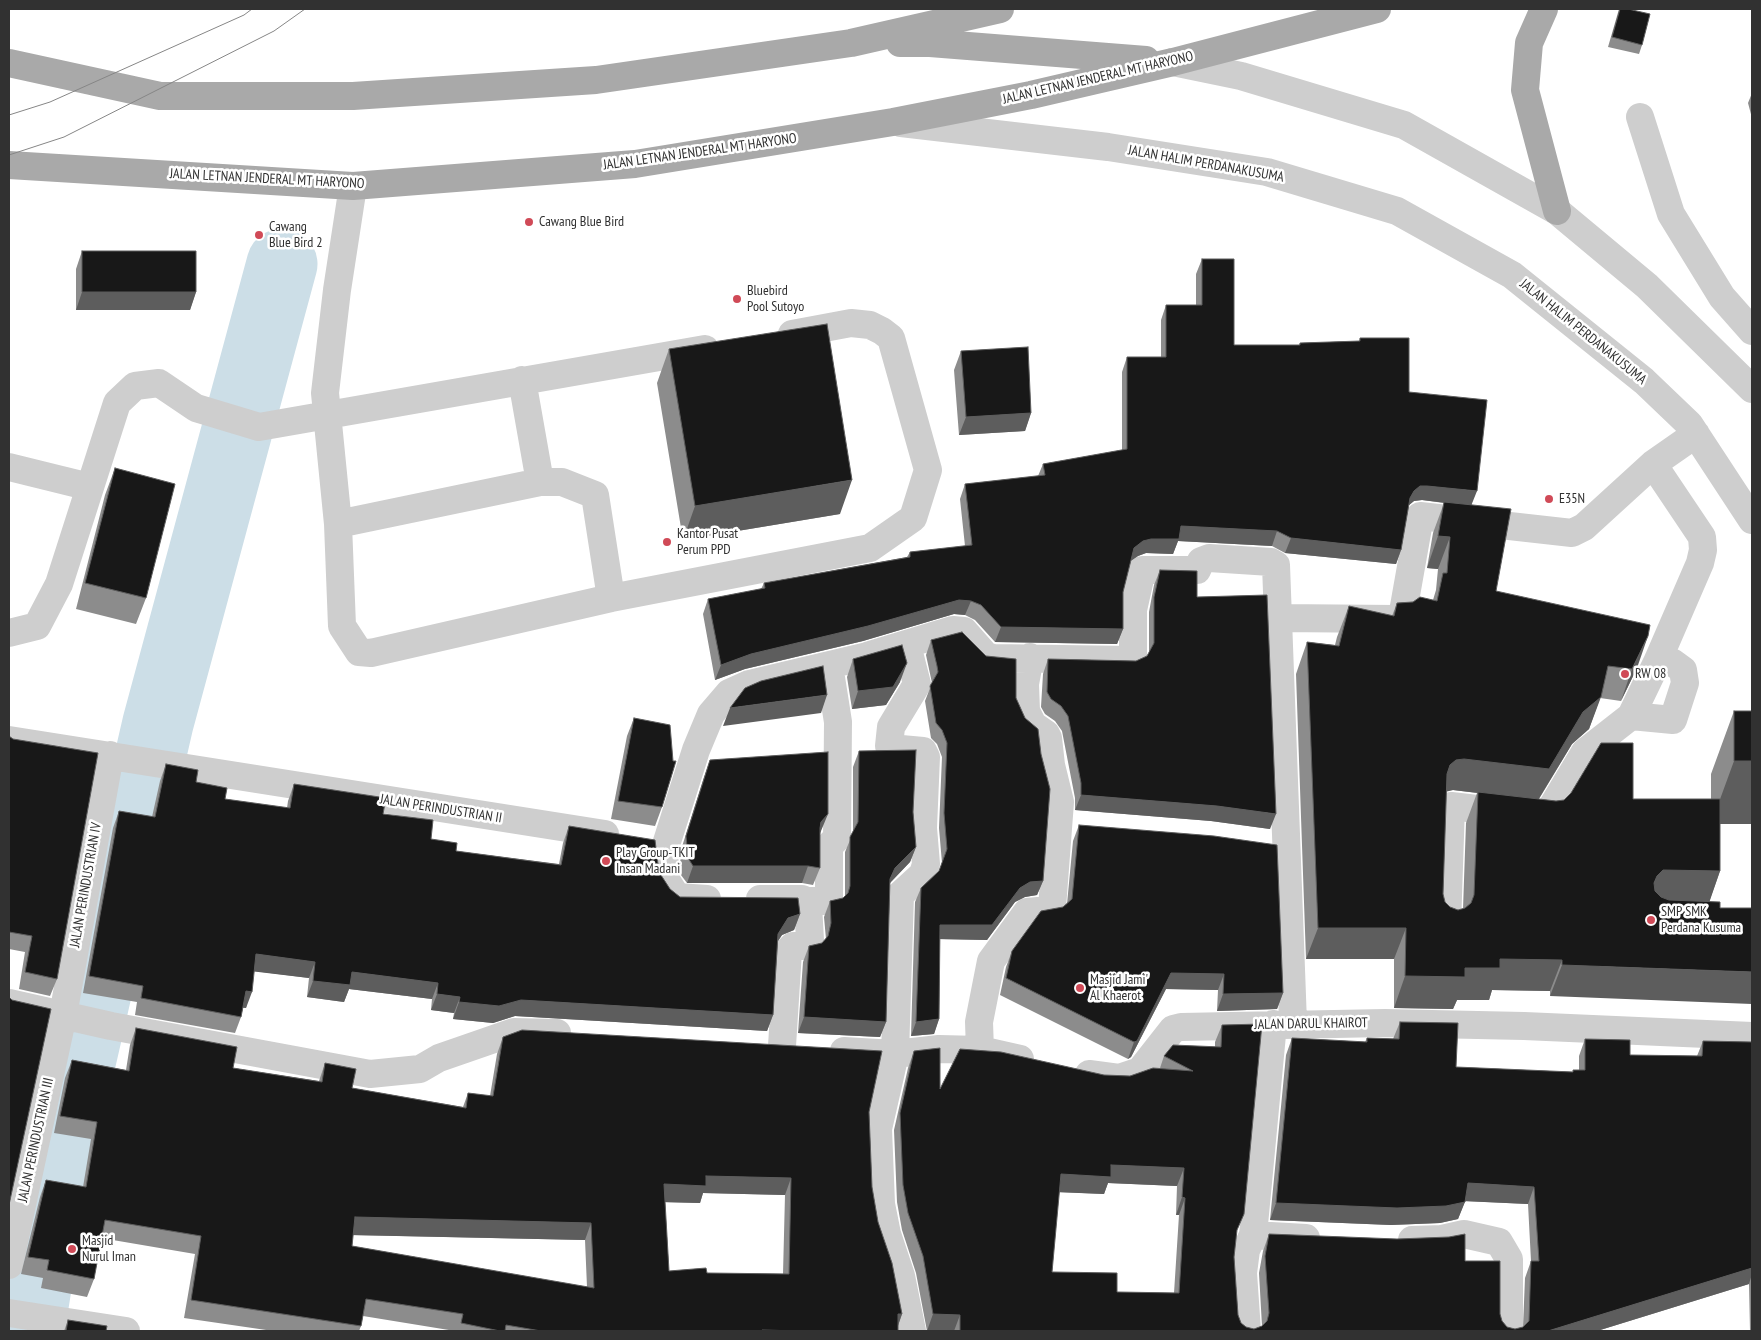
<!DOCTYPE html>
<html>
<head>
<meta charset="utf-8">
<style>
	body { margin:0 }
	#map { position:relative; width:1761px; height:1340px; overflow:hidden; background:#fff; font-family:"PT Sans Narrow",sans-serif }
	canvas { display:block }
	.frame { position:absolute; inset:0; border:10px solid #313131; pointer-events:none }
</style>
</head>
<body>
<div id="map">
<canvas width="1761" height="1340"></canvas>
<div class="frame"></div>
</div>
<script>
const context = document.querySelector('canvas').getContext('2d');
context.lineJoin = 'round';
function shape(rows) {
  const path = new Path2D();
  for (const r of rows) {
    path.moveTo(r[0], r[1]);
    for (let i = 2; i < r.length; i += 2) path.lineTo(r[i], r[i + 1]);
  }
  return path;
}
function trace(path, color, width, dash) {
  context.strokeStyle = color;
  context.lineWidth = width;
  context.lineCap = dash ? 'butt' : 'round';
  context.setLineDash(dash || []);
  context.stroke(path);
}
function paint(path, color) {
  context.fillStyle = color;
  context.fill(path, 'evenodd');
}
function write(font, color, halo, rows, align = 'center') {
  context.font = font + ' "PT Sans Narrow",sans-serif';
  context.lineWidth = 5;
  context.setLineDash([]);
  context.textBaseline = 'middle';
  context.strokeStyle = halo;
  context.fillStyle = color;
  for (const [text, x, y, turn = 0] of rows) {
    context.save();
    context.translate(x, y);
    context.rotate((+turn || 0) * Math.PI / 180);
    context.textAlign = isNaN(turn) ? turn : align;
    if (halo) context.strokeText(text, 0, 0);
    context.fillText(text, 0, 0);
    context.restore();
  }
}
trace(shape([
	[29,1331,53,1180,158,723,282,264]
]), '#ccdee7', 71);
trace(shape([
	[1173,62,1241,76,1404,125,1557,211,1647,286,1752,389],
	[1640,117,1671,214,1722,297,1752,331],
	[901,123,1108,147,1267,172,1397,211,1512,275,1644,381,1689,424,1752,520],
	[353,186,337,290,325,393,338,524,342,626,359,652,371,653,611,598,870,548,913,518,928,470,891,338,882,331,870,325,851,323,792,334],
	[522,380,540,482],
	[9,467,90,487],
	[338,524,540,482,562,482,595,495,611,598],
	[1278,618,1396,619,1403,612,1420,516,1572,533,1584,527,1653,464,1696,434],
	[9,633,37,626,59,584,117,403,135,386,159,383,196,408,259,427,705,349],
	[907,645,917,684,891,727,889,746,890,748,923,751,926,757,923,828,926,864,923,874,900,895,895,1054,878,1129,881,1204,887,1234,901,1276,912,1331],
	[1631,716,1673,720,1685,683,1683,670,1672,662,1658,660],
	[9,740,605,834],
	[707,899,677,897,666,880,664,851,696,750,711,714,729,693,749,684,867,656,953,630,964,631,986,656,993,658,1131,660,1133,658,1133,610,1142,570,1197,570,1201,561,1209,558,1271,562,1276,565,1293,1023],
	[760,899,802,899,807,901,808,905,810,940,808,946,793,946,788,951,782,1046],
	[807,901,829,901,829,846,837,838,838,722,829,665],
	[1447,926,1451,806,1546,817,1585,752,1631,716,1658,660,1700,563,1703,550,1702,537,1653,464],
	[9,1003,111,1026,370,1074,420,1069,439,1058,514,1032,557,1033],
	[980,1050,979,1022,991,961,1027,912,1049,910,1052,908,1060,802,1051,765,1048,738,1046,734,1033,725,1026,711,1025,684,1030,657],
	[844,1051,895,1054,939,1049,980,1050,1020,1059],
	[1089,1074,1119,1078,1140,1071,1173,1029,1181,1027,1385,1023,1524,1026,1752,1036],
	[1253,1235,1306,1238],
	[1412,1240,1442,1239,1464,1234,1499,1242,1509,1259,1509,1331],
	[9,1265,63,1015,110,755],
	[9,1313,126,1331],
	[1247,1331,1243,1273,1246,1250,1253,1235,1273,1024]
]), '#cecece', 28);
trace(shape([
	[1544,9,1529,43,1525,90,1557,211],
	[900,43,930,43,1146,60],
	[9,63,160,96,353,96,596,80,851,43,1000,9],
	[9,165,353,186,635,164,893,122,1031,95,1173,62,1377,9]
]), '#a9a9a9', 28);
trace(shape([
	[9,115,50,102,244,15,252,9],
	[9,155,64,137,274,31,305,9]
]), '#868686', 1);
paint(shape([
	[1619,9,1642,45,1639,54,1608,47],
	[1752,93,1752,118,1748,103],
	[82,251,196,292,190,310,76,310,76,269],
	[1202,259,1234,345,1299,345,1300,343,1359,341,1360,338,1409,392,1472,505,1496,591,1637,668,1621,701,1600,698,1589,729,1572,744,1539,799,1556,801,1633,799,1711,799,1711,774,1734,711,1752,824,1720,824,1720,871,1709,902,1550,996,1550,991,1492,990,1489,1000,1457,1000,1453,1009,1394,1008,1394,959,1306,959,1296,674,1307,642,1335,645,1337,637,1349,606,1392,616,1397,603,1433,600,1436,590,1438,569,1427,568,1433,533,1444,503,1422,500,1414,501,1409,505,1401,550,1396,564,1285,553,1272,546,1178,541,1173,554,1146,553,1138,556,1130,561,1123,592,1123,629,1117,644,995,642,975,620,965,615,954,614,863,641,745,669,715,680,703,614,708,599,761,589,764,583,907,557,910,552,965,546,960,499,965,484,1038,476,1043,464,1122,450,1122,372,1127,357,1161,357,1161,320,1166,305,1196,305,1196,274],
	[1453,790,1477,793,1466,823,1463,909,1458,910,1450,907,1445,902,1443,894,1446,791],
	[669,349,840,514,683,540,657,383],
	[961,351,1031,413,1025,431,959,435,954,370],
	[115,468,146,598,136,624,76,609,105,495],
	[1160,570,1197,597,1270,829,1211,821,1075,810,1075,798,1062,731,1055,721,1045,714,1041,707,1043,674,1048,659,1136,661,1147,656,1149,654,1149,612,1154,585],
	[931,640,1016,698,1043,881,1037,895,1025,897,1015,902,987,940,940,939,939,1019,934,1034,911,1036,915,902,921,888,939,871,942,863,939,828,942,757,937,744,931,738,925,701,932,683,926,655],
	[853,659,900,682,886,705,852,709,847,677],
	[634,718,662,807,655,826,611,819,627,736],
	[9,736,57,979,50,996,19,989,25,952,9,949],
	[859,751,913,812,916,847,910,862,890,883,886,1022,880,1037,798,1033,803,962,809,946,822,943,826,939,824,917,830,901,843,898,845,897,845,852,853,833,853,767],
	[710,760,821,831,820,834,820,868,813,885,802,883,687,883,681,875,680,853,704,777],
	[166,764,225,799,287,808,288,801,294,784,383,814,431,839,456,851,559,864,563,843,569,826,659,872,670,889,680,897,800,914,794,930,782,935,778,941,773,1015,767,1031,515,1016,493,1023,453,1019,454,1013,431,1010,432,999,349,989,344,1002,307,997,309,978,254,971,246,1008,243,1008,241,1017,235,1033,135,1015,137,1002,83,993,113,828,119,811,152,817,160,781],
	[1079,825,1283,993,1277,1009,1217,1011,1218,990,1166,989,1131,1057,1128,1059,1000,995,1006,967,1012,951,1067,904,1073,841],
	[1400,1022,1456,1067,1573,1072,1573,1070,1579,1070,1579,1056,1585,1039,1630,1055,1697,1056,1703,1041,1752,1042,1752,1331,1750,1331,1749,1284,1597,1331,927,1331,916,1273,902,1230,897,1202,894,1130,908,1068,914,1051,940,1089,1104,1075,1130,1076,1160,1068,1164,1056,1215,1047,1215,1042,1222,1025,1236,1234,1234,1257,1238,1315,1241,1323,1246,1327,1254,1329,1262,1326,1259,1273,1263,1251,1269,1234,1465,1261,1500,1314,1502,1321,1507,1327,1515,1329,1523,1327,1525,1278,1531,1261,1528,1204,1465,1201,1458,1219,1440,1223,1391,1225,1270,1220,1286,1055,1292,1038,1365,1042,1367,1038,1393,1039],
	[1108,1183,1177,1186,1176,1215,1179,1215,1174,1293,1117,1292,1052,1272,1059,1192,1104,1194],
	[136,1028,233,1068,319,1081,325,1063,352,1088,463,1107,468,1093,490,1096,497,1054,503,1037,869,1112,872,1187,878,1222,902,1314,898,1326,898,1331,455,1331,363,1316,361,1326,359,1331,273,1331,184,1318,195,1254,101,1238,94,1279,87,1297,41,1288,43,1278,21,1274,40,1197,46,1180,83,1187,91,1139,54,1133,65,1078,72,1060,126,1070,130,1045],
	[703,1193,785,1195,783,1274,707,1273,669,1271,665,1202,700,1203],
	[353,1235,585,1240,587,1287,352,1246],
	[68,1320,106,1331,64,1331]
]), '#8c8c8c');
paint(shape([
	[82,292,196,292,190,310,76,310],
	[1031,413,1025,431,959,435,966,417],
	[852,480,840,514,683,540,695,506],
	[1420,486,1427,486,1477,491,1471,506,1422,500,1414,501,1408,506,1410,498,1414,491],
	[1181,526,1277,531,1272,546,1178,541,1173,554,1146,553,1138,556,1128,563,1134,548,1143,541],
	[1438,536,1450,537,1438,569,1427,568],
	[1291,538,1401,550,1396,564,1285,553],
	[959,600,971,601,965,615,954,614,863,641,745,669,715,680,721,665,751,654],
	[1001,627,1123,629,1117,644,995,642],
	[1648,636,1637,668,1621,701,1632,669],
	[907,663,900,682,886,705,852,709,858,691],
	[827,695,821,713,723,726,730,708],
	[1601,697,1589,729,1572,744,1538,800,1453,790,1445,792,1438,797,1450,765,1456,760],
	[1734,761,1752,761,1752,824,1711,824],
	[1081,795,1217,806,1276,814,1270,829,1211,821,1075,810],
	[828,814,821,831,815,840,821,822],
	[916,847,910,862,889,884,890,879,895,868],
	[693,866,808,866,802,883,687,883],
	[1663,870,1720,871,1709,903,1645,907,1657,876],
	[1043,881,1037,895,1025,897,1015,902,987,940,935,939,940,925,1020,888,1030,882],
	[800,914,794,930,782,935,772,950,778,934,788,918],
	[1318,928,1406,928,1394,959,1306,959],
	[256,954,315,962,309,978,250,971],
	[1500,959,1562,960,1550,991,1492,990,1489,1000,1457,1000,1453,1009,1394,1008,1405,976],
	[1562,965,1752,972,1752,1004,1550,996],
	[352,972,438,983,432,999,349,989,344,1002,307,997,313,981],
	[1171,973,1224,974,1218,990,1166,989,1131,1057,1128,1059,1134,1042],
	[246,991,252,992,246,1008,240,1007],
	[1283,993,1277,1009,1217,1011,1223,994],
	[437,994,460,997,454,1013,431,1010],
	[521,1000,773,1015,767,1031,515,1016,493,1023,453,1019,459,1002],
	[804,1017,886,1022,880,1037,798,1033],
	[939,1019,934,1034,911,1036,916,1022],
	[1111,1165,1184,1168,1177,1186,1108,1183,1104,1194,1054,1192,1061,1174],
	[706,1176,791,1178,785,1195,703,1193,700,1203,658,1202,664,1184],
	[1468,1183,1534,1187,1528,1204,1462,1201],
	[1182,1197,1185,1198,1179,1215,1176,1215],
	[1465,1202,1458,1219,1440,1223,1391,1225,1270,1220,1276,1203],
	[355,1217,591,1223,585,1240,349,1235],
	[1752,1268,1752,1274,1749,1284,1597,1331,1548,1331],
	[898,1314,902,1314,896,1331],
	[933,1314,960,1315,954,1331,927,1331],
	[762,1330,799,1331,762,1331]
]), '#5d5d5d');
const building = shape([
	[1620,9,1628,9,1650,14,1642,45,1612,37,1620,9],
	[82,251,196,251,196,292,82,292,82,251],
	[1202,259,1234,259,1234,345,1300,345,1300,343,1360,341,1360,338,1409,338,1409,392,1487,400,1477,491,1427,486,1420,486,1414,491,1410,498,1401,550,1291,538,1277,531,1181,526,1179,539,1151,539,1143,541,1134,548,1123,592,1123,629,1001,627,981,605,971,601,959,600,868,626,751,654,721,665,708,599,765,588,764,583,910,557,910,552,972,545,965,484,1045,475,1043,464,1127,449,1127,357,1166,357,1166,305,1202,305,1202,259],
	[827,324,852,480,695,506,669,349,827,324],
	[1028,347,1031,413,966,417,961,351,1028,347],
	[115,468,175,484,146,598,85,583,115,468],
	[1444,502,1511,509,1496,591,1650,625,1648,636,1632,669,1608,666,1601,697,1583,712,1549,769,1464,759,1456,760,1450,765,1447,774,1443,894,1445,902,1450,907,1458,910,1465,908,1471,903,1474,895,1478,792,1556,801,1564,800,1571,793,1601,743,1633,743,1633,799,1720,799,1720,871,1663,870,1657,876,1654,883,1655,891,1661,897,1669,900,1720,902,1720,908,1752,908,1752,972,1562,965,1562,960,1500,959,1500,968,1465,968,1465,977,1405,976,1406,928,1318,928,1307,642,1339,646,1349,606,1394,616,1397,603,1413,602,1420,597,1437,601,1443,573,1447,573,1450,537,1438,536,1444,502],
	[1160,570,1197,571,1197,597,1267,595,1276,814,1217,806,1081,795,1081,783,1068,716,1061,706,1051,699,1047,692,1048,659,1136,661,1147,656,1154,643,1154,597,1160,570],
	[962,632,986,656,1016,659,1016,698,1025,718,1038,729,1041,754,1050,789,1043,881,1030,882,1020,888,992,925,940,925,939,1019,916,1022,921,888,939,871,947,849,944,813,947,743,942,730,936,723,930,686,938,672,937,666,931,640,962,632],
	[902,645,907,663,893,687,858,691,853,659,902,645],
	[823,666,827,695,730,708,745,688,761,681,823,666],
	[1734,711,1752,711,1752,761,1734,761,1734,711],
	[634,718,670,725,673,761,676,761,662,807,618,801,634,718],
	[9,736,13,739,98,753,57,979,25,972,32,936,9,932,9,736],
	[916,750,913,812,916,847,895,868,890,879,886,1022,804,1017,809,946,822,943,828,936,831,923,830,901,843,898,848,893,850,886,850,837,858,822,859,751,916,750],
	[828,752,828,814,821,822,820,828,820,868,808,866,693,866,688,858,686,836,710,760,828,752],
	[166,764,198,770,196,782,227,788,225,799,290,808,294,784,386,798,383,814,433,820,431,839,457,843,456,851,561,865,569,826,655,840,659,872,670,889,680,897,798,898,800,914,788,918,778,934,773,1015,521,1000,499,1006,459,1002,460,997,437,994,438,983,352,972,350,985,313,981,315,962,256,954,252,992,246,991,241,1017,141,998,143,986,89,976,119,811,155,817,166,764],
	[1079,825,1214,836,1277,845,1283,993,1223,994,1224,974,1171,973,1137,1041,1134,1042,1006,978,1012,951,1041,911,1063,907,1072,899,1079,825],
	[9,997,12,1000,51,1009,9,1205,9,997],
	[1400,1022,1458,1023,1456,1067,1573,1072,1573,1070,1585,1070,1585,1039,1630,1040,1630,1055,1702,1056,1703,1041,1752,1042,1752,1268,1548,1331,960,1331,960,1315,933,1314,923,1256,908,1213,903,1185,900,1113,914,1051,940,1048,940,1089,960,1049,1001,1052,1104,1075,1130,1076,1153,1068,1193,1071,1164,1056,1173,1045,1221,1047,1222,1025,1262,1024,1244,1214,1237,1230,1234,1257,1238,1315,1241,1323,1246,1327,1254,1329,1262,1326,1267,1321,1269,1313,1265,1256,1269,1234,1397,1239,1449,1237,1465,1234,1465,1261,1500,1261,1500,1314,1502,1321,1507,1327,1515,1329,1523,1327,1529,1321,1531,1261,1539,1261,1534,1187,1468,1183,1465,1202,1446,1206,1397,1208,1276,1203,1292,1038,1367,1042,1367,1038,1399,1039,1400,1022],
	[1111,1165,1184,1168,1182,1197,1185,1198,1179,1293,1117,1292,1117,1273,1052,1272,1061,1174,1111,1177,1111,1165],
	[136,1028,237,1047,233,1068,322,1082,325,1063,356,1069,352,1088,466,1108,468,1093,493,1096,503,1037,522,1030,882,1051,869,1112,872,1187,878,1222,892,1263,902,1314,898,1314,898,1331,799,1331,762,1330,762,1331,541,1331,506,1325,505,1331,500,1331,461,1323,463,1314,366,1299,361,1326,191,1300,201,1236,105,1220,94,1279,47,1270,49,1260,28,1257,46,1180,86,1187,97,1122,60,1116,72,1060,129,1071,136,1028],
	[706,1176,791,1178,789,1274,707,1273,706,1268,669,1271,664,1184,706,1186,706,1176],
	[355,1217,591,1223,594,1288,352,1246,355,1217],
	[68,1320,107,1326,106,1331,66,1331,68,1320]
]);
paint(building, '#181818');
trace(building, '#5d5d5d', 1);
for (const [x, y, r, color] of [
	[529,222,5,"#d04a57"],
	[259,235,5,"#d04a57"],
	[737,299,5,"#d04a57"],
	[1549,499,5,"#d04a57"],
	[667,542,5,"#d04a57"],
	[1625,674,5,"#d04a57"],
	[606,861,5,"#d04a57"],
	[1651,920,5,"#d04a57"],
	[1080,988,5,"#d04a57"],
	[72,1249,5,"#d04a57"]
]) {
  const dot = new Path2D();
  dot.arc(x, y, r, 0, 2 * Math.PI);
  context.fillStyle = color;
  context.fill(dot);
  trace(dot, '#fff', 2);
}
write('14px', '#313131', '#fff', [
	["JALAN LETNAN JENDERAL MT HARYONO",1098,78,-13],
	["JALAN LETNAN JENDERAL MT HARYONO",700,152,-8],
	["JALAN HALIM PERDANAKUSUMA",1206,164,10],
	["JALAN LETNAN JENDERAL MT HARYONO",267,179,3],
	["JALAN HALIM PERDANAKUSUMA",1583,332,39],
	["JALAN PERINDUSTRIAN II",441,809,9],
	["JALAN PERINDUSTRIAN IV",86,885,-80],
	["JALAN DARUL KHAIROT",1311,1024,-1],
	["JALAN PERINDUSTRIAN III",36,1140,-78]
]);
write('14px', '#313131', '#fff', [
	["Cawang Blue Bird",539,222],
	["Cawang",269,227],
	["Blue Bird 2",269,243],
	["Bluebird",747,291],
	["Pool Sutoyo",747,307],
	["E35N",1559,499],
	["Kantor Pusat",677,534],
	["Perum PPD",677,550],
	["RW 08",1635,674],
	["Play Group-TKIT",616,853],
	["Insan Madani",616,869],
	["SMP SMK",1661,912],
	["Perdana Kusuma",1661,928],
	["Masjid Jami'",1090,980],
	["Al Khaerot",1090,996],
	["Masjid",82,1241],
	["Nurul Iman",82,1257]
], 'left');
</script>
</body>
</html>
